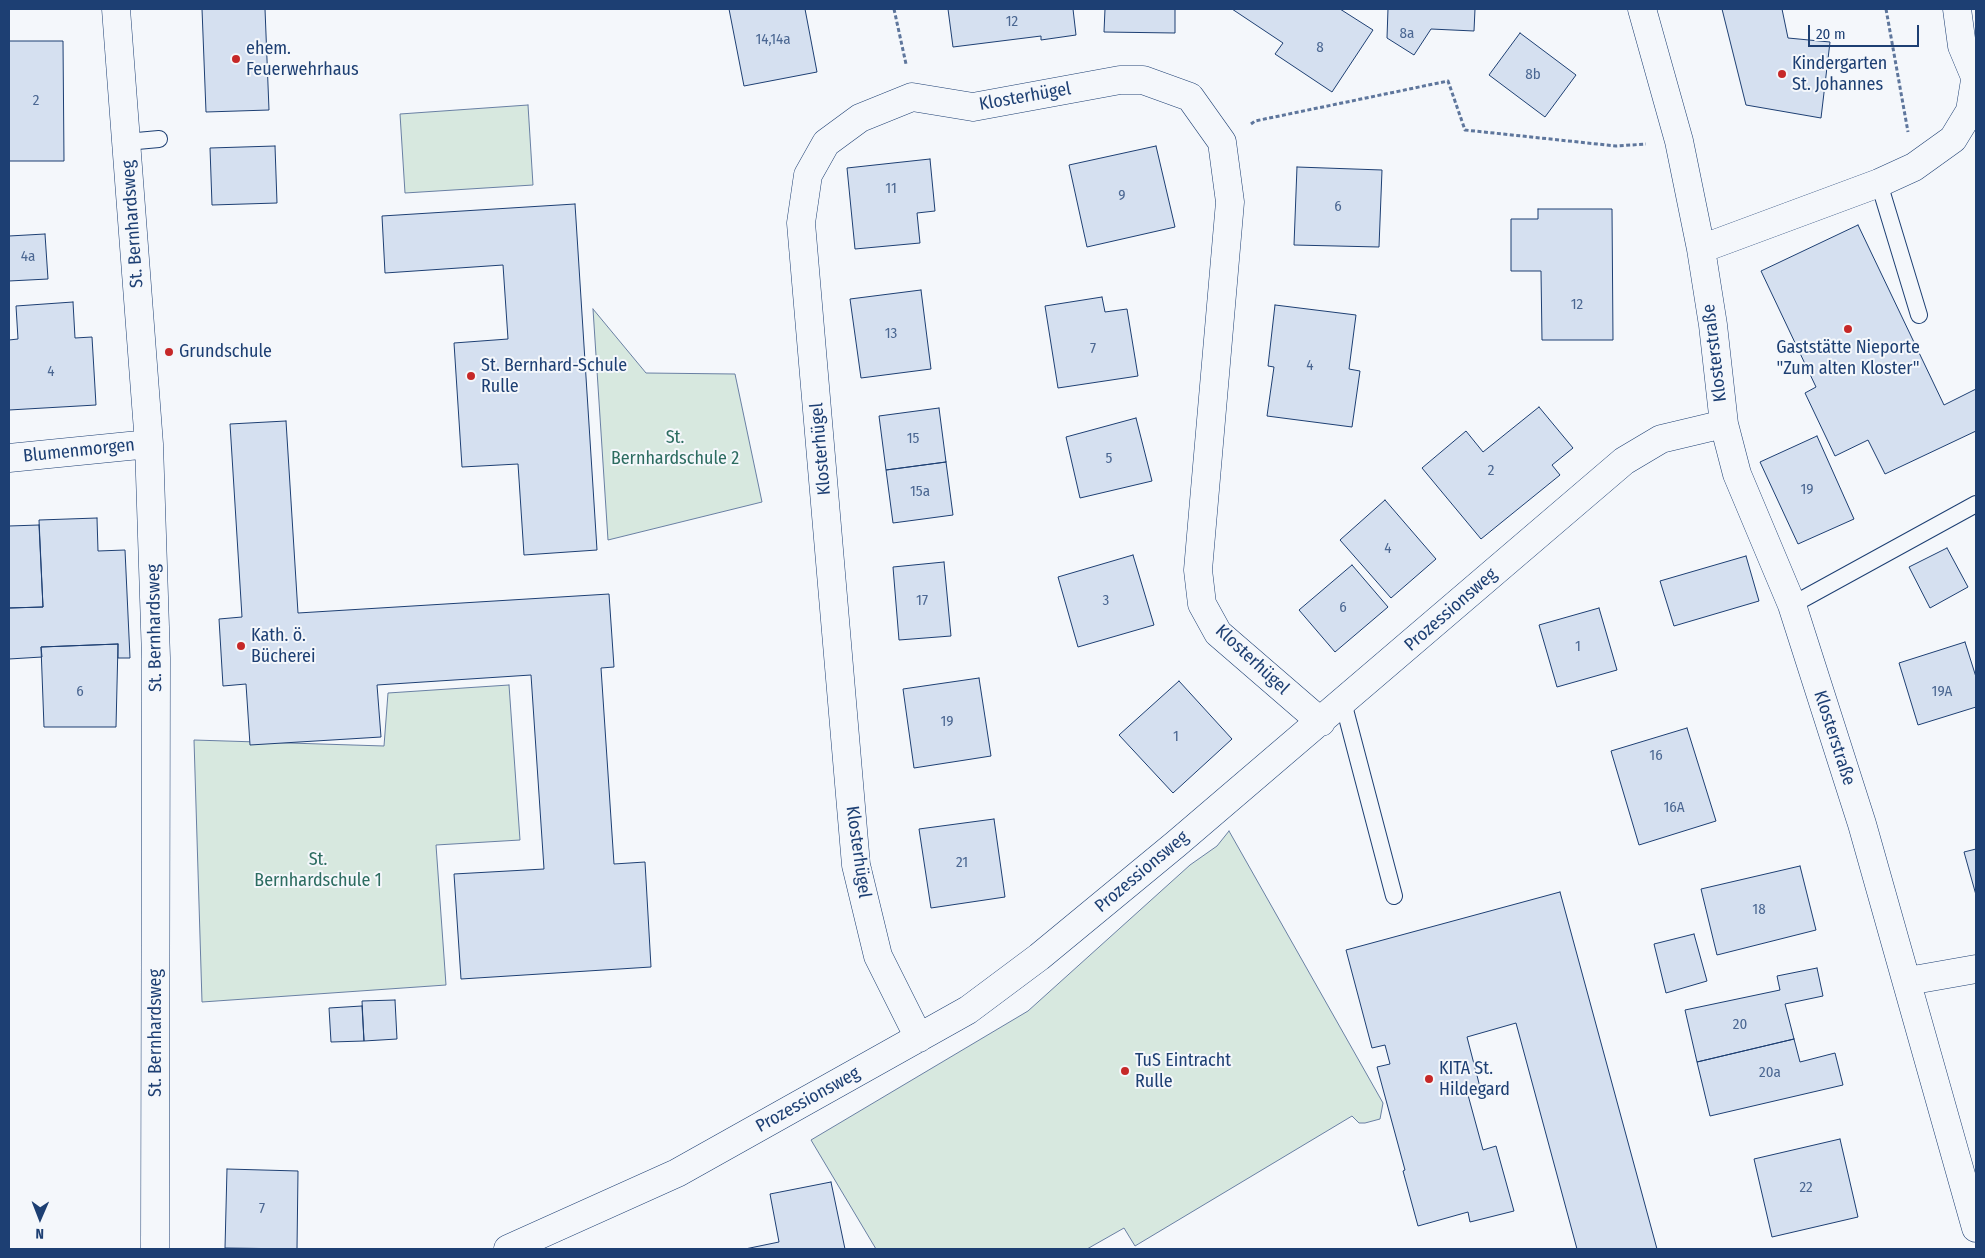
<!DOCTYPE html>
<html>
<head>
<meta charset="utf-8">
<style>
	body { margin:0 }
	#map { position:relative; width:1985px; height:1258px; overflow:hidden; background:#f4f7fb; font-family:"Fira Sans Condensed",sans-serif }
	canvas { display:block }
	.frame { position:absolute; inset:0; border:10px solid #1d3f73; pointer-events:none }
	.north { position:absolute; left:15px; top:1193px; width:50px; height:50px; -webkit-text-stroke:4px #f4f7fb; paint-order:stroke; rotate:181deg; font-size:14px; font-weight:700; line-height:20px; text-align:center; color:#1d3f73 }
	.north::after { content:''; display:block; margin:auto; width:18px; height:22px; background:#1d3f73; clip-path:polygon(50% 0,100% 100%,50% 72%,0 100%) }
	.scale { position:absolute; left:1808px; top:25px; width:111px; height:22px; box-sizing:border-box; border:2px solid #1d3f73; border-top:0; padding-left:6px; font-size:15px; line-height:18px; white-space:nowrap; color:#1d3f73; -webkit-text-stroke:4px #f4f7fb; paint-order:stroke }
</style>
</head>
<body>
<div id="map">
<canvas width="1985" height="1258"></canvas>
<div class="frame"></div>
<div class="north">N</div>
<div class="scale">20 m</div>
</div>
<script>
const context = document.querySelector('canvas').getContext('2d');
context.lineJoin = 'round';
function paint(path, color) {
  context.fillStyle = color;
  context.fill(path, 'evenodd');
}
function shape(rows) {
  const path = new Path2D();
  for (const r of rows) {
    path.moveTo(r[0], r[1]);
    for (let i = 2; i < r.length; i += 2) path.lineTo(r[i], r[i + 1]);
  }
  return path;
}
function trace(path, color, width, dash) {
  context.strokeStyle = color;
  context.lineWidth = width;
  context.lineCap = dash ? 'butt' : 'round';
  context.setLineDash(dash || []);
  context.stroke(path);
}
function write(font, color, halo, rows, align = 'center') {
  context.font = font + ' "Fira Sans Condensed",sans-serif';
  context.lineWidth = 4;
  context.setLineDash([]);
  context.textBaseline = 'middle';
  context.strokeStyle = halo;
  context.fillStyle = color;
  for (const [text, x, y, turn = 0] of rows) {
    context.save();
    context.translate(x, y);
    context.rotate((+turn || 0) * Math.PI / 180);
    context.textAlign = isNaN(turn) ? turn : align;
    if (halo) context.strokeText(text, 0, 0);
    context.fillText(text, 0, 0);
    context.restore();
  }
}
const green = shape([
	[528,105,533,185,405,193,400,114,528,105],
	[593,309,646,373,735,374,762,502,608,540,593,309],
	[509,685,520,840,436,845,446,985,202,1002,194,740,384,746,388,693,509,685],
	[1229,831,1383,1103,1380,1119,1365,1123,1359,1123,1352,1116,1135,1246,1124,1228,1087,1249,876,1249,811,1140,1028,1011,1190,865,1217,846,1229,831]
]);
paint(green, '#d7e8df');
trace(green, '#687fa3', 1);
const building = shape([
	[202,9,265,9,269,110,206,112,202,9],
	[729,9,805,9,817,72,744,86,729,9],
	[948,9,1073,9,1076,35,1041,40,1041,36,953,47,948,9],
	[1105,9,1175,9,1175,33,1104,32,1105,9],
	[1232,9,1340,9,1373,30,1332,92,1275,54,1283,43,1232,9],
	[1388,9,1475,9,1474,31,1431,29,1414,55,1387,38,1388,9],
	[1722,9,1782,9,1788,38,1830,42,1821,118,1746,105,1722,9],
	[1520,33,1576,75,1545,117,1489,75,1520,33],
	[9,41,63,41,64,161,9,161,9,41],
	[275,146,277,203,212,205,210,148,275,146],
	[1156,146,1175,227,1087,247,1069,165,1156,146],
	[930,159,935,211,917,213,920,243,855,249,847,168,930,159],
	[1297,167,1382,170,1379,247,1294,245,1297,167],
	[575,204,597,550,524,555,518,464,462,467,454,343,508,339,503,265,385,273,382,216,575,204],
	[1538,209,1612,209,1613,340,1542,340,1541,271,1511,271,1511,219,1538,219,1538,209],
	[1858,225,1944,405,1976,389,1976,431,1885,474,1868,440,1835,456,1805,393,1816,387,1761,271,1858,225],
	[45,234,48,279,9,281,9,236,45,234],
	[921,290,931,369,861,378,850,299,921,290],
	[1102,297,1105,312,1127,309,1138,376,1058,388,1045,306,1102,297],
	[73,302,75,338,92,337,96,405,9,410,9,340,18,339,16,306,73,302],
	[1275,305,1356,315,1349,369,1360,371,1352,427,1267,416,1274,367,1268,366,1275,305],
	[1539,407,1573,448,1552,465,1560,475,1481,539,1422,468,1466,431,1483,452,1539,407],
	[939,408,946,462,886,470,879,416,939,408],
	[1136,418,1152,481,1080,498,1066,437,1136,418],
	[286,421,298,613,609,594,614,667,601,668,614,864,645,862,651,967,461,979,454,874,544,869,531,675,377,685,381,737,250,745,246,684,223,686,219,619,242,617,230,424,286,421],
	[1817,436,1854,519,1798,544,1760,462,1817,436],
	[946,462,953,515,893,523,886,470,946,462],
	[1385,500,1436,559,1391,598,1340,540,1385,500],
	[97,518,98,551,125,550,130,658,118,658,118,644,41,647,42,657,9,659,9,608,43,607,39,520,97,518],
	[39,525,43,607,9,608,9,526,39,525],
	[1947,548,1968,587,1930,608,1909,567,1947,548],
	[1133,555,1154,625,1078,647,1058,577,1133,555],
	[1746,556,1759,601,1674,626,1660,581,1746,556],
	[944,562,951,636,899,640,893,567,944,562],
	[1352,565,1388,607,1335,652,1299,610,1352,565],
	[1599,608,1617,670,1557,687,1539,625,1599,608],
	[1965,642,1976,677,1976,707,1918,725,1899,663,1965,642],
	[118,644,116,727,44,727,41,647,118,644],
	[979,678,991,756,914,768,903,689,979,678],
	[1179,681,1232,739,1173,793,1119,735,1179,681],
	[1687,728,1716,821,1639,845,1611,751,1687,728],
	[994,819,1005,897,931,908,919,829,994,819],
	[1976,849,1976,895,1964,852,1976,849],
	[1800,866,1816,930,1717,955,1701,889,1800,866],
	[1560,892,1657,1249,1577,1249,1516,1023,1467,1037,1481,1091,1468,1095,1483,1150,1496,1146,1514,1211,1470,1222,1468,1212,1418,1226,1403,1171,1405,1170,1377,1067,1390,1064,1385,1045,1372,1048,1346,950,1560,892],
	[1694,934,1707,981,1666,993,1654,944,1694,934],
	[1817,968,1823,996,1785,1004,1794,1039,1697,1062,1685,1010,1780,990,1777,976,1817,968],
	[395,1000,397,1039,364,1041,362,1001,395,1000],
	[362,1006,364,1041,331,1042,329,1008,362,1006],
	[1794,1039,1800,1062,1835,1053,1843,1085,1710,1116,1697,1062,1794,1039],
	[1840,1139,1858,1217,1772,1237,1754,1159,1840,1139],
	[227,1169,298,1171,297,1249,225,1248,227,1169],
	[831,1182,845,1249,745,1249,779,1242,770,1194,831,1182]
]);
paint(building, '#d5e0f0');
trace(building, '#1d3f73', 1);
const lane = shape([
	[126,142,159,139],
	[1879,183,1919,315],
	[1792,605,1976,504],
	[1343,702,1394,896]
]);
const street = shape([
	[116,9,149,444,156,658,155,1249],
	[1642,9,1679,141,1701,249,1713,325,1724,424,1737,474,1792,605,1862,824,1976,1228],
	[1957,9,1962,46,1975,77],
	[1701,249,1879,183,1914,167,1953,139,1970,111,1976,74],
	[9,458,149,444],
	[1908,981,1976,969],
	[919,1038,878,956,856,865,801,223,808,175,826,143,860,118,912,97,973,107,1120,80,1143,80,1190,97,1222,142,1230,202,1198,570,1202,604,1218,633,1321,722],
	[508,1249,677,1173,968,1010,1039,957,1176,844,1624,461,1661,439,1724,424]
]);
trace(lane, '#1d3f73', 18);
trace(street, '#1d3f73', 29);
trace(shape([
	[894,9,906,64],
	[1886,9,1908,132],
	[1251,124,1255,121,1448,81,1465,130,1616,146,1646,144]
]), '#5e769c', 3, [4, 2.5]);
trace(lane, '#f4f7fb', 16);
trace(street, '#f4f7fb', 28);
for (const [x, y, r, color] of [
	[236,59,5,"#c62828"],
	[1782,74,5,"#c62828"],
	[1848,329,5,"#c62828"],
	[169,352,5,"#c62828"],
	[471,376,5,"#c62828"],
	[241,646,5,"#c62828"],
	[1125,1071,5,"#c62828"],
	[1429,1079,5,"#c62828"]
]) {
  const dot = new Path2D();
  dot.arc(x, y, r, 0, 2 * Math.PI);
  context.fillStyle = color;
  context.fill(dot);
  trace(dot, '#f4f7fb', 2);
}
write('15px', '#4b6792', null, [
	["12",1012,22],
	["8a",1407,34],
	["14,14a",773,40],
	["8",1320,48],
	["8b",1533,75],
	["2",36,101],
	["11",891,189],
	["9",1122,196],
	["6",1338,207],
	["4a",28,257],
	["12",1577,305],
	["13",891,334],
	["7",1093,349],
	["4",1310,366],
	["4",51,372],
	["15",913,439],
	["5",1109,459],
	["2",1491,471],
	["19",1807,490],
	["15a",920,492],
	["4",1388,549],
	["17",922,601],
	["3",1106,601],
	["6",1343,608],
	["1",1578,647],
	["6",80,692],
	["19A",1942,692],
	["19",947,722],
	["1",1176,737],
	["16",1656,756],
	["16A",1674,808],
	["21",962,863],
	["18",1759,910],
	["20",1740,1025],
	["20a",1770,1073],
	["22",1806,1188],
	["7",262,1209]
]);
write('18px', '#1d3f73', '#f4f7fb', [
	["ehem.",246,49],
	["Feuerwehrhaus",246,70],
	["Kindergarten",1792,64],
	["St. Johannes",1792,85],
	["Gaststätte Nieporte",1848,348,"center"],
	["\"Zum alten Kloster\"",1848,369,"center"],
	["Grundschule",179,352],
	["St. Bernhard-Schule",481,366],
	["Rulle",481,387],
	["Kath. ö.",251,636],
	["Bücherei",251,657],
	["TuS Eintracht",1135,1061],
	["Rulle",1135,1082],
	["KITA St.",1439,1069],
	["Hildegard",1439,1090]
], 'left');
write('18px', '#1d3f73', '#f4f7fb', [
	["Klosterhügel",1025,97,-10],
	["St. Bernhardsweg",133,224,-94],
	["Klosterstraße",1715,353,-97],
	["Klosterhügel",821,449,-95],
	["Blumenmorgen",79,451,-6],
	["Prozessionsweg",1451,610,-41],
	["St. Bernhardsweg",155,628,-91],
	["Klosterhügel",1252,660,43],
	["Klosterstraße",1834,738,72],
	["Klosterhügel",858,852,82],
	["Prozessionsweg",1142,872,-40],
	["St. Bernhardsweg",156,1033,-90],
	["Prozessionsweg",808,1100,-29]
]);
write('18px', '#2c6c60', '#f4f7fb', [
	["St.",675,438],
	["Bernhardschule 2",675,459],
	["St.",318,860],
	["Bernhardschule 1",318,881]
]);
</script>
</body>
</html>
